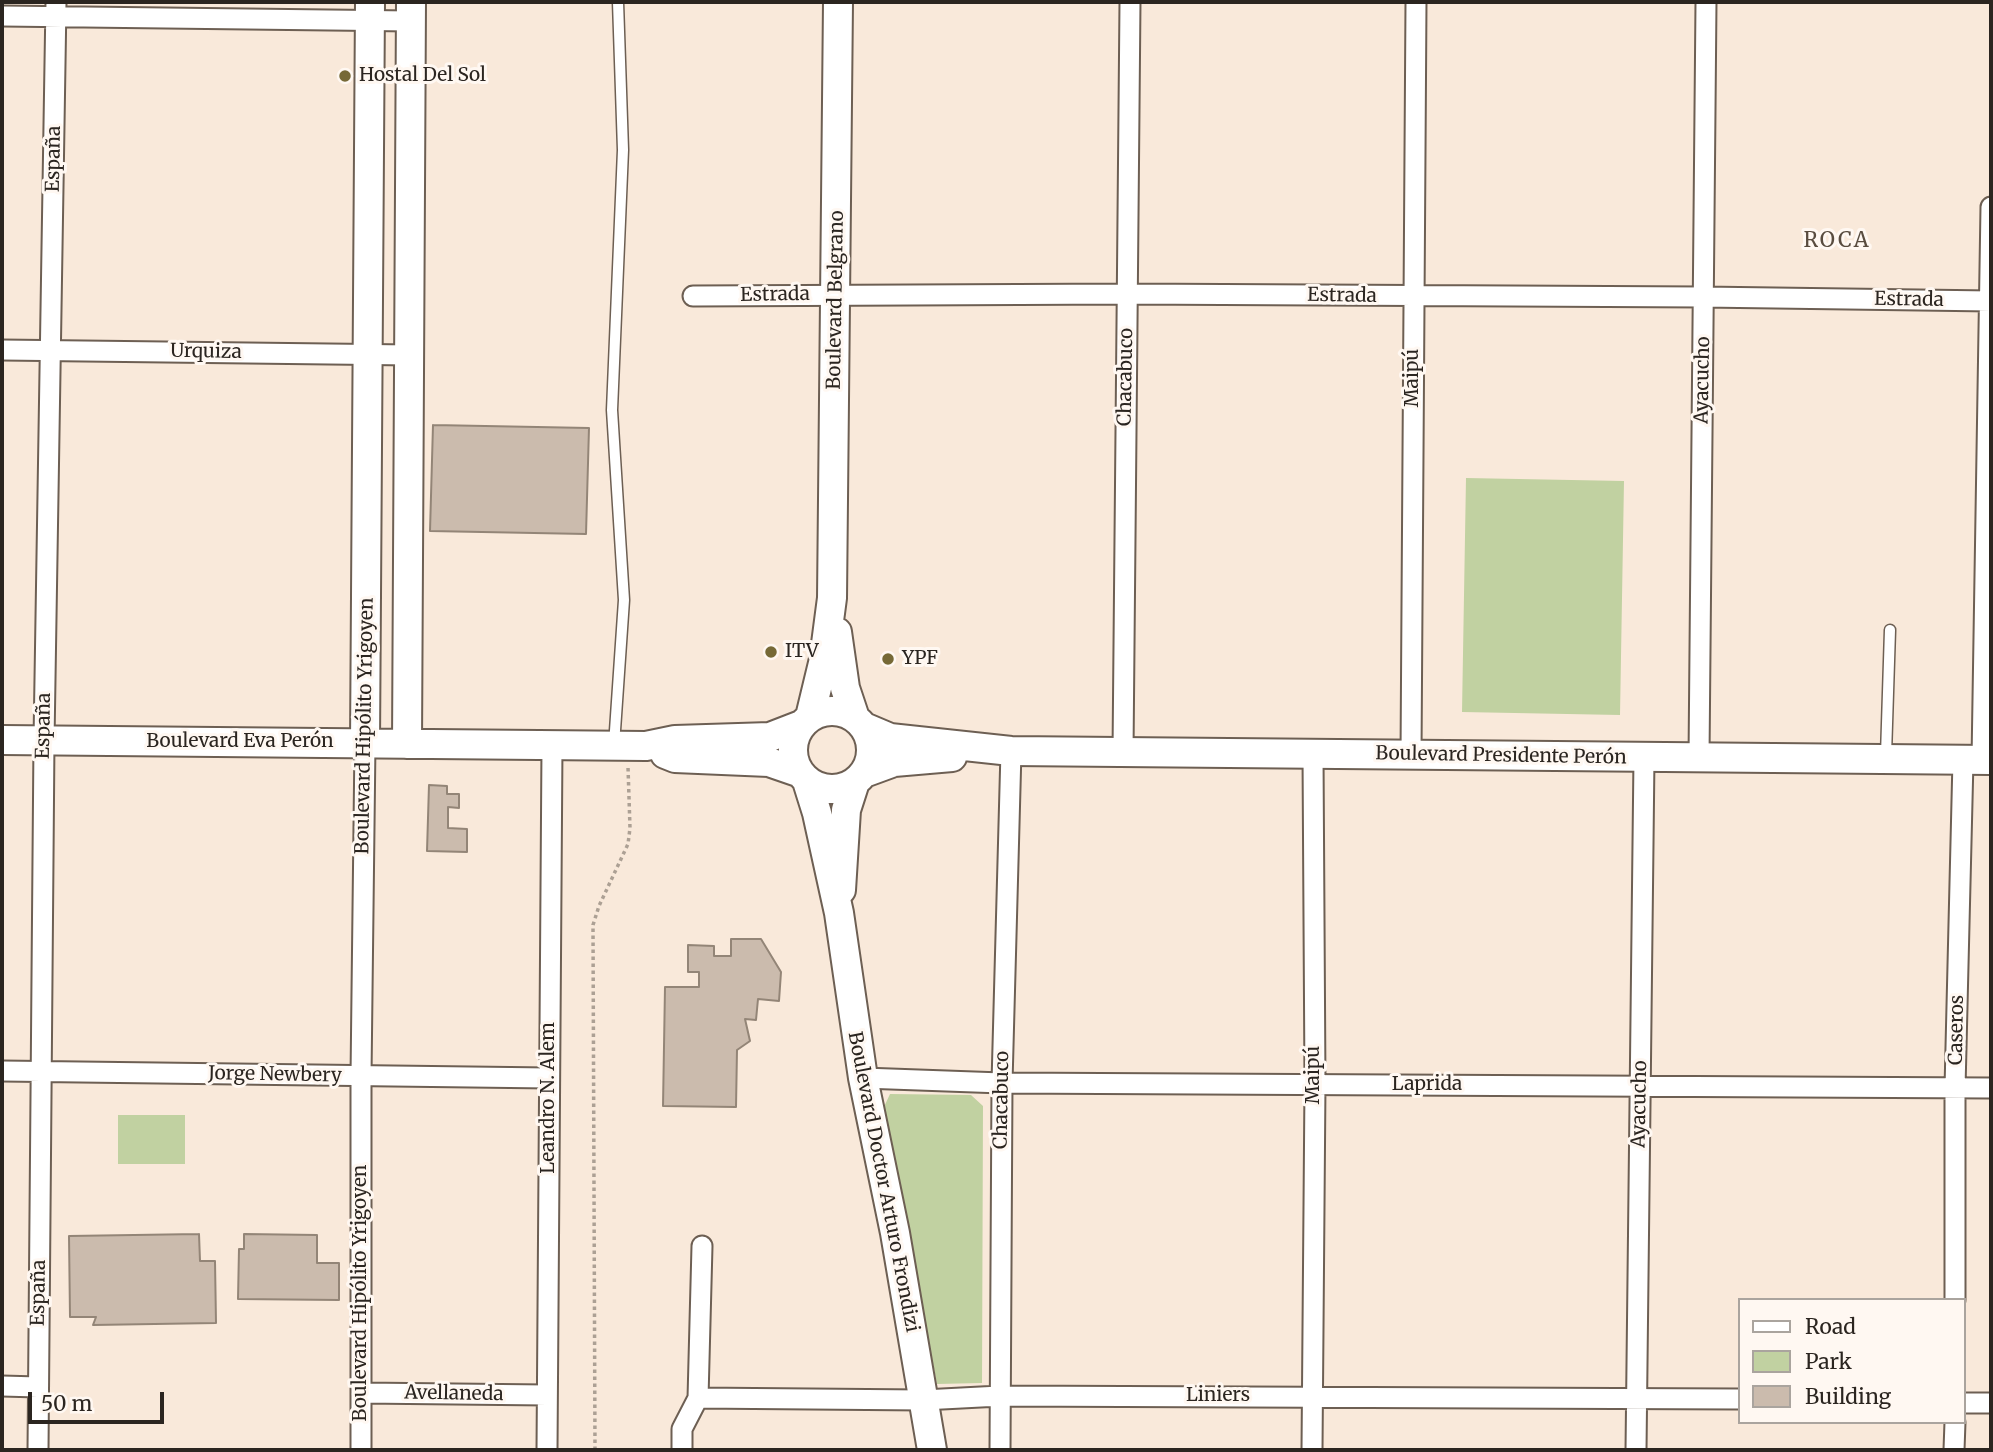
<!DOCTYPE html>
<html>
<head>
<meta charset="utf-8">
<style>
	body { margin:0 }
	#map { position:relative; width:1993px; height:1452px; overflow:hidden; background:#f9e9da; font-family:Merriweather,serif }
	canvas { display:block }
	.frame { position:absolute; inset:0; border:4px solid #2b2520; pointer-events:none }
	.legend { position:absolute; left:1738px; top:1298px; width:228px; height:126px; box-sizing:border-box; background:#fff8f2; border:2px solid #aaa49e; margin:0; padding:9px 12px; list-style:none; font-size:21px; color:#2b2520 }
	.legend li { display:flex; align-items:center; gap:14px; height:35px }
	.legend b { width:35px; border:2px solid #aaa49e }
	.scale { position:absolute; left:28px; top:1392px; width:136px; height:32px; box-sizing:border-box; border:4px solid #2b2520; border-top:0; padding-left:9px; font-size:21px; line-height:24px; white-space:nowrap; color:#2b2520; -webkit-text-stroke:5px #fff8f2; paint-order:stroke }
</style>
</head>
<body>
<div id="map">
<canvas width="1993" height="1452"></canvas>
<div class="frame"></div>
<ul class="legend">
<li><b style="height:9px;background:#fff"></b>Road</li>
<li><b style="height:19px;background:#c1d1a1"></b>Park</li>
<li><b style="height:19px;background:#cbbbad"></b>Building</li>
</ul>
<div class="scale">50 m</div>
</div>
<script>
const context = document.querySelector('canvas').getContext('2d');
context.lineJoin = 'round';
function paint(path, color) {
  context.fillStyle = color;
  context.fill(path, 'evenodd');
}
function shape(rows) {
  const path = new Path2D();
  for (const r of rows) {
    if (r.length === 3) {
      path.moveTo(r[0] + r[2], r[1]);
      path.arc(r[0], r[1], r[2], 0, 2 * Math.PI);
      continue;
    }
    path.moveTo(r[0], r[1]);
    for (let i = 2; i < r.length; i += 2) path.lineTo(r[i], r[i + 1]);
  }
  return path;
}
function trace(path, color, width, dash) {
  context.strokeStyle = color;
  context.lineWidth = width;
  context.lineCap = dash ? 'butt' : 'round';
  context.setLineDash(dash || []);
  context.stroke(path);
}
function write(font, color, halo, rows, align = 'center') {
  context.font = font + ' Merriweather,serif';
  context.lineWidth = 6;
  context.setLineDash([]);
  context.textBaseline = 'middle';
  context.strokeStyle = halo;
  context.fillStyle = color;
  for (const [text, x, y, turn = 0] of rows) {
    context.save();
    context.translate(x, y);
    context.rotate((+turn || 0) * Math.PI / 180);
    context.textAlign = isNaN(turn) ? turn : align;
    if (halo) context.strokeText(text, 0, 0);
    context.fillText(text, 0, 0);
    context.restore();
  }
}
paint(shape([
	[1466,478,1624,481,1620,715,1462,712],
	[890,1094,971,1095,983,1106,982,1383,937,1384,883,1109],
	[118,1115,185,1115,185,1164,118,1164]
]), '#c1d1a1');
const building = shape([
	[433,425,589,428,586,534,430,531,433,425],
	[429,785,447,786,447,794,459,794,459,808,448,807,448,828,467,829,467,852,427,851,429,785],
	[731,939,761,939,781,972,779,1001,758,999,756,1020,745,1019,750,1041,737,1050,736,1107,663,1106,665,987,699,987,699,972,688,972,688,945,714,946,714,956,731,956,731,939],
	[199,1234,200,1261,215,1261,216,1323,93,1325,96,1317,70,1317,69,1236,199,1234],
	[244,1234,317,1235,317,1263,339,1263,339,1300,238,1299,239,1249,244,1249,244,1234]
]);
paint(building, '#cbbbad');
trace(building, '#938577', 2);
const lane = shape([
	[614,745,624,600,612,410,623,150,618,2],
	[1886,755,1890,630]
]);
const street = shape([
	[2,16,411,21],
	[693,296,1127,294,1703,297,1991,301],
	[2,350,411,355],
	[1123,752,1130,2],
	[1411,755,1416,2],
	[1699,757,1706,2],
	[1982,760,1991,207],
	[2,1071,549,1078],
	[863,1078,1002,1083,1991,1088],
	[1955,1300,1955,1088,1963,760],
	[2,1386,38,1387],
	[362,1393,547,1395],
	[698,1398,923,1400,1000,1396,1739,1399],
	[1963,1403,1991,1403],
	[38,1450,44,740,56,2],
	[361,1450,361,1076,365,743],
	[547,1450,552,746],
	[682,1450,682,1429,698,1398,702,1246],
	[1000,1450,1002,1083,1011,751],
	[1312,1450,1315,1084,1313,754],
	[1636,1450,1644,757],
	[1954,1450,1955,1422]
]);
const secondary = shape([
	[837,632,845,688,855,718],
	[832,750,39],
	[810,717,824,659,832,598,838,2],
	[864,727,890,738,1011,751,1991,760],
	[2,740,646,746,675,740,770,737,801,725],
	[365,743,370,2],
	[407,744,411,2],
	[665,754,675,758,769,762,798,772],
	[864,773,894,762,952,757],
	[807,781,817,813,839,913,863,1078,895,1233,932,1450],
	[841,890,846,810,855,782]
]);
trace(lane, '#6d5f53', 13);
trace(street, '#6d5f53', 23);
trace(secondary, '#6d5f53', 32);
trace(shape([
	[595,1450,593,925,599,906,628,844,630,828,628,767]
]), '#aca094', 3.5, [3.5, 3.5]);
trace(lane, '#fff', 10);
trace(street, '#fff', 19);
trace(secondary, '#fff', 28);
for (const [x, y, r, color] of [
	[345,76,7,"#766936"],
	[771,652,7,"#766936"],
	[888,659,7,"#766936"]
]) {
  const dot = new Path2D();
  dot.arc(x, y, r, 0, 2 * Math.PI);
  context.fillStyle = color;
  context.fill(dot);
  trace(dot, '#fff8f2', 2.5);
}
write('19px', '#2b2520', '#fff8f2', [
	["Hostal Del Sol",359,76],
	["ITV",785,652],
	["YPF",902,659]
], 'left');
write('19px', '#2b2520', '#fff8f2', [
	["España",54,159,-89],
	["Estrada",775,295,-1],
	["Estrada",1342,296,1],
	["Boulevard Belgrano",836,300,-89],
	["Estrada",1909,300,1],
	["Urquiza",206,352,1],
	["Chacabuco",1126,377,-89],
	["Maipú",1413,378,-90],
	["Ayacucho",1703,380,-89],
	["España",44,726,-89],
	["Boulevard Hipólito Yrigoyen",365,726,-89],
	["Boulevard Eva Perón",240,742],
	["Boulevard Presidente Perón",1501,756,1],
	["Caseros",1957,1030,-89],
	["Jorge Newbery",275,1075,1],
	["Maipú",1314,1075,-90],
	["Laprida",1427,1085],
	["Leandro N. Alem",549,1098,-90],
	["Chacabuco",1002,1100,-89],
	["Ayacucho",1640,1104,-89],
	["Boulevard Doctor Arturo Frondizi",883,1182,79],
	["España",39,1293,-89],
	["Boulevard Hipólito Yrigoyen",361,1293,-90],
	["Avellaneda",454,1394,1],
	["Liniers",1218,1396]
]);
context.letterSpacing = '2px';
write('21px', '#594c3f', '#fff8f2', [
	["ROCA",1837,241]
]);
context.letterSpacing = '0px';
</script>
</body>
</html>
